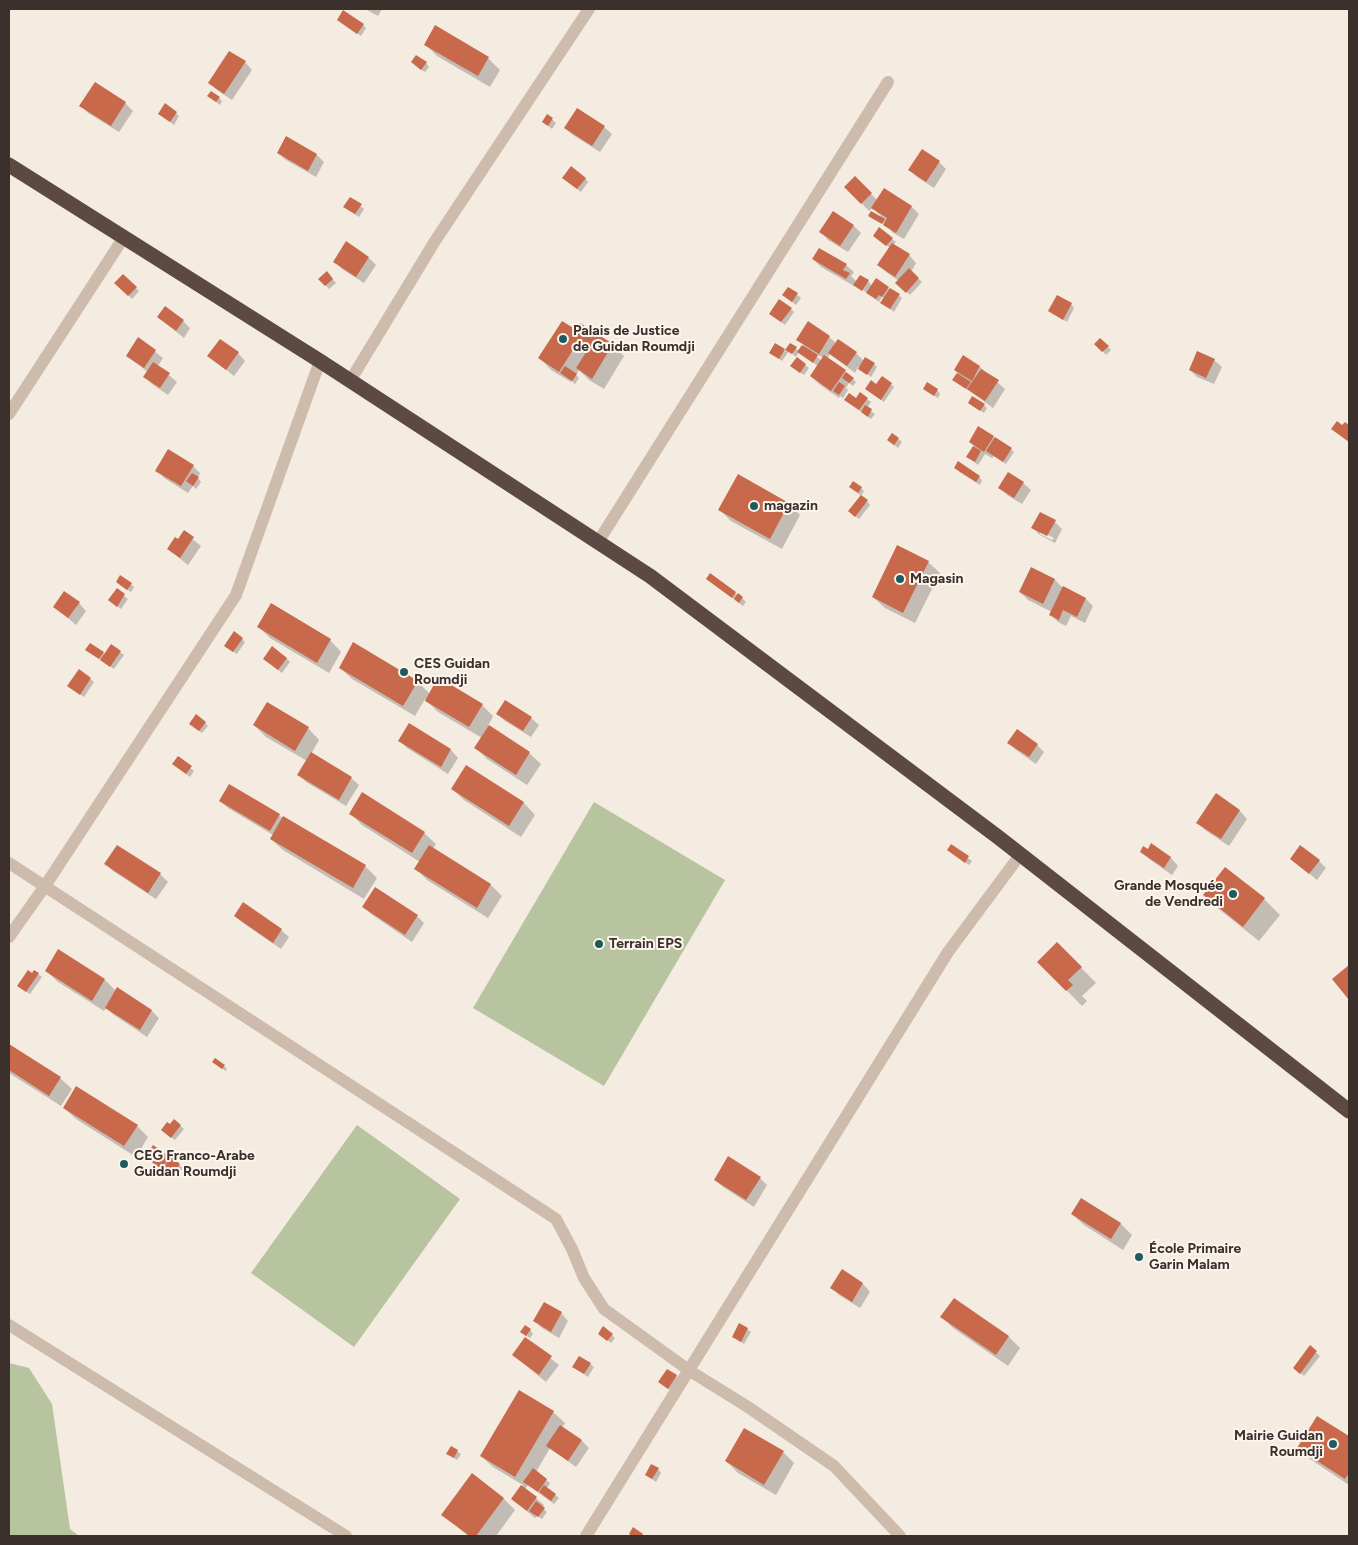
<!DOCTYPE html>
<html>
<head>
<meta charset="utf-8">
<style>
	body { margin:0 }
	#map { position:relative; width:1358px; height:1545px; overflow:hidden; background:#f4ebe1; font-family:Figtree,sans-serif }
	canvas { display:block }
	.frame { position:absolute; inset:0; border:10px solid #3b302b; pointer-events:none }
</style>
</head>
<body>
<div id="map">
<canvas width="1358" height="1545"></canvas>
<div class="frame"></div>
</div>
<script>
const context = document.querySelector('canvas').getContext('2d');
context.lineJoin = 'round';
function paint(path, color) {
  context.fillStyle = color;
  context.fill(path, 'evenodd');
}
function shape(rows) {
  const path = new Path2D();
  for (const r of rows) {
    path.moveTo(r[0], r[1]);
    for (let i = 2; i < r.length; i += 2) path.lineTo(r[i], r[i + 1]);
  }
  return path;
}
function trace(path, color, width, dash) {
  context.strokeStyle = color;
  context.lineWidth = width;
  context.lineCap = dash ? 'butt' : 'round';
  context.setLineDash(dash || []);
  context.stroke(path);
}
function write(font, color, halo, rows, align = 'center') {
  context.font = font + ' Figtree,sans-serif';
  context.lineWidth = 4;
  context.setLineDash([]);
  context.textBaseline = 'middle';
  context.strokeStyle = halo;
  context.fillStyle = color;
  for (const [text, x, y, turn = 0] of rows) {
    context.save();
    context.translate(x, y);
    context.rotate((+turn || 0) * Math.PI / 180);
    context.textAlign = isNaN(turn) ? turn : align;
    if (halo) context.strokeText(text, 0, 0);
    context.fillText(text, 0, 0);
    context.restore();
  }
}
paint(shape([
	[594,802,725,880,604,1086,473,1008],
	[357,1125,460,1199,354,1347,251,1273],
	[9,1363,29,1368,52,1404,70,1529,79,1536,9,1536]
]), '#b8c4a0');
paint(shape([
	[365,9,382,9,378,16],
	[342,23,363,25,366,28,361,36],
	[425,44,488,58,500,70,490,87,437,56],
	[245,62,252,70,232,100,217,90,209,83],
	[426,63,429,67,425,72,416,66],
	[95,83,125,103,133,111,119,132,88,113,81,105],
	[219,98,222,101,220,105,212,99],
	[176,113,179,116,174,125,163,117],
	[548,116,556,123,552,129,547,125],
	[604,127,612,134,600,152,573,135,565,128],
	[278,153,317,155,324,162,316,177,286,160],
	[939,162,946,169,934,188,917,177,910,170],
	[585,178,588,182,581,192,567,181],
	[855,178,877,200,884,189,912,207,919,214,904,239,892,232,888,226,872,218,870,216,881,216,872,208,869,211,846,187],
	[350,198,364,209,359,217,348,210],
	[854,226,861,233,848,252,828,240,821,232],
	[878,239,892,239,896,242,893,245,909,255,916,263,911,272,922,282,910,295,897,283,899,281,886,272,879,265,890,248],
	[369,258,376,265,364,283,342,269,335,261],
	[813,259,846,265,854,272,851,276,857,282,868,281,872,286,888,288,902,298,894,312,882,303,885,298,882,297,879,302,855,284,854,286,821,267],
	[327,273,336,283,329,289,320,279],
	[123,276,139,291,132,299,116,283],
	[789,288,801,298,796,305,787,298],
	[1071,304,1074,308,1067,322,1050,311],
	[791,309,794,312,785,325,774,317],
	[158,317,183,321,190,328,184,338],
	[580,324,613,345,624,356,604,389,589,380,579,370,576,375,579,378,575,384,572,381,571,382,551,370,540,358,576,331],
	[829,337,836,343,856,353,864,361,874,364,877,367,871,377,858,367,855,373,830,354,827,359,845,371,856,382,853,386,849,383,846,388,848,390,843,398,840,396,839,398,819,384,811,376,818,366,799,352,796,357,789,351,782,361,770,352,784,350,786,352,790,344,799,351,804,345,798,339],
	[816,354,824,358,822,361,815,355],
	[139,339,163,358,158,366,177,382,168,395,152,384,145,377,148,372,127,356],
	[1100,339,1111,350,1106,355,1096,344],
	[238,353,245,361,234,376,209,356],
	[963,357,980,367,1005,389,993,408,954,380,958,373,955,370],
	[797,359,809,368,804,375,795,369],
	[1214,360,1222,367,1214,384,1197,377,1190,370],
	[891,384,894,387,884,402,870,392,877,386],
	[937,390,940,394,938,398,928,392],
	[860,394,871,402,867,408,875,414,871,419,849,403,856,400],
	[984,405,987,408,984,413,973,406],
	[892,434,902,442,898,448,891,443],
	[993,437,1014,452,1006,464,994,456,992,458,985,454,978,465,968,457,974,446,970,442],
	[193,466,200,473,198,478,201,482,196,489,193,486,188,493,164,478,157,470],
	[958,471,979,477,982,480,980,485],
	[738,476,789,504,800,515,782,549,731,521,720,510],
	[1023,483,1031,490,1022,504,1007,495,1000,487],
	[850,487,861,488,864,491,861,496],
	[867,501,870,505,859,519,853,514],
	[1055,522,1062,529,1055,543,1040,535,1033,528],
	[1040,531,1054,538,1052,540,1040,534],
	[184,532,201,546,188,565,168,549,178,540],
	[928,562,940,573,915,623,885,608,873,597],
	[1032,569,1055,580,1064,589,1086,599,1093,606,1085,623,1071,616,1066,626,1058,622,1051,615,1052,612,1028,600,1020,592],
	[710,575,742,598,746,602,743,606,711,582],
	[131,584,134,587,131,592,120,585],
	[117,590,128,599,121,609,113,603],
	[79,603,86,611,76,625,55,607],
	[258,626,330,640,341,652,329,673,270,638],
	[242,639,245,642,237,654,229,649],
	[111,646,124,655,114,669,87,650,103,653,105,655],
	[286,658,290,662,282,673,268,662],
	[340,668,418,682,430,694,482,705,493,716,488,726,529,753,541,764,527,785,487,759,476,748,482,738,438,712,425,699,415,716,352,679],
	[79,671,94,682,84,697,72,689],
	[498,714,531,718,539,725,531,737,505,721],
	[205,723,208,726,202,733,194,727],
	[254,725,308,728,319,740,311,754,351,778,359,785,346,806,306,782,299,775,307,761,266,737],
	[409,725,451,750,458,758,448,774,407,748,400,741],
	[1009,743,1037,745,1044,752,1036,764,1016,750],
	[178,758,194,771,190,777,177,767],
	[466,767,524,803,535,815,521,837,464,800,452,789],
	[1216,795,1240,811,1247,819,1229,846,1205,830,1198,823],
	[220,801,279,815,283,819,365,866,377,878,364,899,283,850,271,839,273,835,228,808],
	[351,814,424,833,436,844,433,849,491,885,502,896,488,918,427,880,416,869,420,862,362,825],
	[1152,845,1171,858,1178,866,1172,875,1149,859,1141,852,1148,851],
	[117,846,160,874,168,882,156,899,113,871,106,864],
	[951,846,972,861,969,865,948,850],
	[1292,859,1319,861,1326,868,1317,880],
	[1225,868,1264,899,1280,915,1259,941,1220,910,1204,894],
	[364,907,417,916,424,923,412,942,371,914],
	[235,916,281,930,289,937,281,949,243,923],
	[1057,943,1096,983,1082,996,1087,1001,1082,1006,1039,962],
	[59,951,105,980,116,991,152,1011,159,1018,147,1037,114,1015,106,1008,104,1011,58,982,46,971],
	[35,972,42,977,30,994,22,989],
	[9,1045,60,1078,72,1089,61,1106,9,1073],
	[217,1065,224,1066,227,1069,226,1071],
	[64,1108,137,1126,148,1137,136,1157,76,1119],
	[174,1121,184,1129,175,1140,166,1133],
	[154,1147,183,1168,176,1178,150,1160],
	[760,1178,767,1185,754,1207,723,1187,715,1180],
	[1081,1199,1121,1224,1132,1235,1123,1250,1084,1225,1072,1214],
	[842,1271,863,1284,870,1292,860,1308,839,1295,832,1288],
	[954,1299,1009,1337,1020,1348,1008,1366,953,1328,942,1317],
	[561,1313,568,1321,559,1338,542,1328,535,1321],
	[747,1329,751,1332,744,1344,734,1337],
	[530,1330,533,1334,530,1338,525,1335],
	[612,1335,615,1338,611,1343,603,1337],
	[525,1338,559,1365,546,1382,513,1355],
	[1310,1347,1320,1356,1304,1376,1298,1371],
	[590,1364,594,1367,588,1377,574,1367],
	[676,1376,679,1379,672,1391,663,1385],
	[553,1412,565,1423,562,1428,582,1441,589,1448,576,1467,550,1448,536,1472,550,1483,547,1488,559,1498,554,1504,528,1485,525,1489,544,1505,542,1508,547,1512,542,1519,537,1516,535,1518,512,1499,523,1485,493,1467,481,1456],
	[1318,1417,1349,1438,1349,1485,1310,1459,1298,1448],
	[457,1451,461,1454,457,1460,448,1454],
	[783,1452,794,1463,776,1495,738,1473,726,1461],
	[658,1469,661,1473,656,1482,646,1475],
	[472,1475,504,1499,515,1510,496,1536,468,1536,443,1515]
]), '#0003');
paint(shape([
	[343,10,364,24,357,34,337,20],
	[435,25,489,57,478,76,424,45],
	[229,51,246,61,224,94,208,83],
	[416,55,427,62,421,70,411,62],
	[95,82,126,102,111,126,79,106],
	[211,91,220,97,216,102,207,96],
	[165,103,177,112,170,122,158,114],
	[577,108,605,126,592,146,564,128],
	[547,114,553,118,548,126,542,122],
	[286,136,317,154,308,171,277,153],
	[922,149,940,161,926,182,908,170],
	[571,166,586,178,577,189,562,178],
	[855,176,872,193,861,204,844,187],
	[884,188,912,206,896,233,883,225,887,218,871,208],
	[350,197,362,204,355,214,343,207],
	[833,211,854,225,840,246,819,232],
	[871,211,885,219,882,224,868,216],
	[879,227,893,238,886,246,873,236],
	[346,241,369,257,356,277,333,262],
	[892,243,910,254,895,277,877,265],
	[819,248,847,264,843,270,850,273,846,279,812,259],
	[909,268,919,278,906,293,895,283],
	[327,271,333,279,325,286,318,279],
	[123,274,137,287,128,296,114,283],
	[860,275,869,280,862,291,853,285],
	[876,278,889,287,882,297,879,295,876,299,866,293],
	[788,287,798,293,792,302,782,295],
	[890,288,900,294,890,309,880,303],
	[1057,295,1072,303,1063,320,1048,311],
	[779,299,792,308,781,322,769,314],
	[165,306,184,320,176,331,157,317],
	[562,321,575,329,580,323,613,344,592,379,576,368,588,349,578,342,559,372,538,358],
	[808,321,830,336,819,354,796,340],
	[138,337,156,350,144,368,126,356],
	[1100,338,1109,346,1102,352,1094,344],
	[220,339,239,352,226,370,207,356],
	[838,339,857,352,847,366,828,353],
	[775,343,785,349,779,359,769,353],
	[790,343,797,347,792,354,785,350],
	[802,345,818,355,813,363,797,352],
	[1197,351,1215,359,1206,378,1189,370],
	[824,355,846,370,831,391,810,376],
	[963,355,980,366,972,381,954,370],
	[797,357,806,364,800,373,790,366],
	[865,357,875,363,867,375,858,369],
	[153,362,170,373,160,388,143,377],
	[565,366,577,374,572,381,560,373],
	[981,369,999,380,985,401,967,389],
	[846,372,854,378,849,383,842,378],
	[957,373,971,382,966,389,952,380],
	[882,376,892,383,881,400,865,389,871,380,876,384],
	[839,382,845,386,839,395,833,391],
	[927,382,938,389,934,396,923,389],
	[860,392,868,398,859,410,844,400,849,393,856,398],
	[972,396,985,404,980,411,968,403],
	[865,405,872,409,868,417,861,412],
	[1337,421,1342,425,1345,422,1349,425,1349,442,1331,429],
	[978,426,994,436,984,452,969,442],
	[892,433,899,438,894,445,887,440],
	[995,437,1012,448,1003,462,986,451],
	[973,446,981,451,975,462,966,457],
	[168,449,194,465,181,486,155,471],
	[958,461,980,476,976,482,954,468],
	[1008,472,1024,482,1014,498,998,488],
	[192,473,199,477,193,486,186,481],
	[738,474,789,503,770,539,718,510],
	[853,481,862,487,858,493,849,487],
	[861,495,868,500,855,517,848,511],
	[1040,512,1056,520,1047,536,1031,528],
	[184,530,194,537,180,558,167,549,175,537,178,539],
	[897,545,929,561,903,613,872,597],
	[1031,567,1055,579,1043,604,1019,592],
	[710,573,736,592,732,598,706,579],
	[120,575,132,583,127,590,116,582],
	[1063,586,1086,598,1077,617,1063,610,1059,620,1049,615],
	[117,588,125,594,117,607,108,600],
	[64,591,80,602,68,618,53,607],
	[738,593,743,597,739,603,734,599],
	[271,603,331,639,317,663,257,627],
	[234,631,243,638,233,652,224,646],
	[353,642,418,681,403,706,339,668],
	[90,643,104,652,99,659,85,650],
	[111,644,121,651,110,667,100,660],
	[272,646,287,658,278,670,263,659],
	[79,669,91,678,80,695,67,686],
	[438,677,483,704,469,727,425,701],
	[505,700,532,717,523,731,496,714],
	[267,702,309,727,295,751,253,725],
	[196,714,206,722,199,731,189,724],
	[409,723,451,749,441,767,398,741],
	[489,725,530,752,516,775,474,748],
	[1017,729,1038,744,1029,757,1007,743],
	[311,752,352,777,339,800,297,775],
	[178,756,192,766,186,774,172,764],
	[466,765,524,802,509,826,451,789],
	[229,784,280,814,270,831,219,801],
	[362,792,425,832,412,853,349,814],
	[1216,793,1240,810,1221,839,1196,823],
	[283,816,366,865,353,888,270,839],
	[1151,843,1171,857,1164,868,1140,852,1143,846,1148,849],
	[951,844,969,856,965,863,947,850],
	[117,845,161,873,148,893,104,864],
	[429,845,491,884,477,908,414,869],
	[1300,845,1320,860,1309,874,1290,859],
	[1225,867,1265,898,1243,927,1203,895],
	[375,887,418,915,405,935,362,907],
	[243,902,282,929,273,943,234,916],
	[1057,942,1082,967,1068,980,1073,985,1066,991,1037,962],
	[58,949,105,979,92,1001,45,971],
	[1349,965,1349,1000,1332,979],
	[28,970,32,973,34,970,39,973,26,992,17,986],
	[117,987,152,1010,140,1030,105,1008],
	[9,1044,61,1077,49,1096,9,1070],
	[215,1058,225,1065,222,1069,212,1062],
	[76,1086,138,1125,124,1146,63,1108],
	[174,1119,181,1125,171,1138,161,1130,167,1122,170,1124],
	[153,1145,170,1157,161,1169,145,1157],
	[728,1156,761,1177,746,1200,714,1180],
	[171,1157,180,1164,172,1176,162,1169],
	[1081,1198,1121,1223,1111,1239,1071,1214],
	[842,1269,863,1283,852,1302,830,1288],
	[954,1298,1009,1336,996,1355,940,1317],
	[544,1302,562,1312,551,1332,533,1321],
	[739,1323,748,1328,741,1342,732,1337],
	[525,1325,531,1329,526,1336,520,1332],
	[603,1326,613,1334,607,1341,598,1334],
	[525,1337,552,1356,539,1375,512,1355],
	[1310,1345,1317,1351,1300,1374,1293,1368],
	[579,1356,591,1363,584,1374,572,1367],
	[667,1369,677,1375,668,1389,658,1382],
	[519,1390,554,1411,515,1477,480,1456],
	[1317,1416,1349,1436,1349,1473,1345,1479,1297,1448],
	[560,1425,582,1440,568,1461,546,1446],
	[744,1428,784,1451,764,1485,725,1461],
	[451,1446,458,1450,454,1458,446,1454],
	[651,1464,659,1468,652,1479,645,1475],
	[533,1468,547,1479,538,1492,523,1482],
	[472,1473,504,1498,476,1536,470,1536,441,1515],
	[521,1485,537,1497,527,1511,511,1499],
	[544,1485,556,1494,551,1501,539,1492],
	[536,1501,545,1508,538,1517,529,1511],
	[633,1527,643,1534,642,1536,632,1536,629,1534]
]), '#c8694b');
trace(shape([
	[350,381,435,241,589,9],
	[9,414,124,237],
	[598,542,888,82],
	[9,863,556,1219,572,1249,584,1278,604,1309,690,1371,748,1407,834,1466,900,1536],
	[9,937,45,886,236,595,320,361],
	[9,1325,346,1536],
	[586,1536,948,952,1020,855]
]), '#cdbbac', 12);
trace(shape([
	[9,165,320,361,650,576,998,837,1349,1111]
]), '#5c4a42', 15);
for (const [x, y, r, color] of [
	[563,339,5,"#1f5a5e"],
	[754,506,5,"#1f5a5e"],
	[900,579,5,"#1f5a5e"],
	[404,672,5,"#1f5a5e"],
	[1233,894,5,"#1f5a5e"],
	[599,944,5,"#1f5a5e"],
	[124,1164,5,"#1f5a5e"],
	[1139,1257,5,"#1f5a5e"],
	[1333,1444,5,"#1f5a5e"]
]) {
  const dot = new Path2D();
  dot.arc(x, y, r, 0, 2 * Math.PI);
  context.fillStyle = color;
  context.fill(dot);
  trace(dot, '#fbf5ee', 2);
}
write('bold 14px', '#3b302b', '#fbf5ee', [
	["Palais de Justice",573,331],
	["de Guidan Roumdji",573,347],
	["magazin",764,506],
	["Magasin",910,579],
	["CES Guidan",414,664],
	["Roumdji",414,680],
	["Grande Mosquée",1223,886,"right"],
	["de Vendredi",1223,902,"right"],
	["Terrain EPS",609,944],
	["CEG Franco-Arabe",134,1156],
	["Guidan Roumdji",134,1172],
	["École Primaire",1149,1249],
	["Garin Malam",1149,1265],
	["Mairie Guidan",1323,1436,"right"],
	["Roumdji",1323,1452,"right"]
], 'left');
</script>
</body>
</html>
